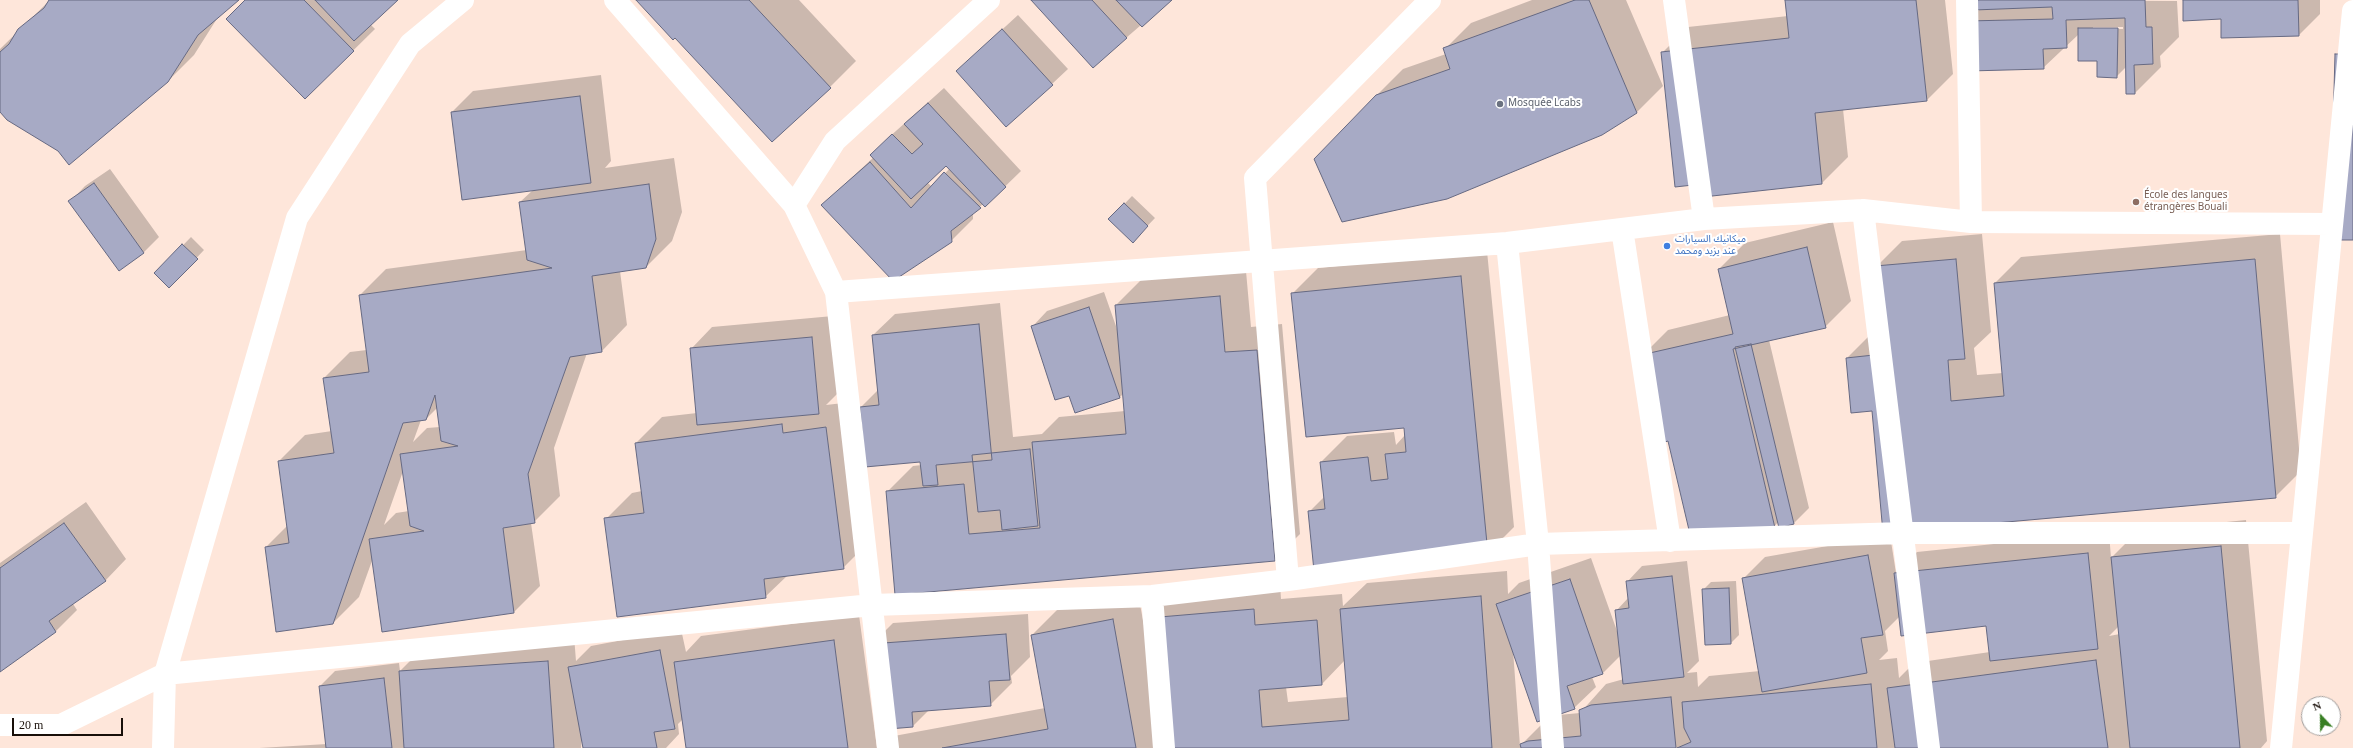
<!DOCTYPE html>
<html>
<head>
<meta charset="utf-8">
<style>
	body { margin:0 }
	#map { position:relative; width:2353px; height:748px; overflow:hidden; background:#fee6da; font-family:Georgia,serif }
	canvas { display:block }
	.north { position:absolute; left:2301px; top:696px; width:40px; height:40px; box-sizing:border-box; background:#fff; border:1px solid #a39f9d; border-radius:50%; rotate:338deg; font-size:11px; font-weight:700; line-height:16px; text-align:center; color:#180f09 }
	.north::after { content:''; display:block; margin:auto; width:14px; height:18px; background:#387f23; clip-path:polygon(50% 0,100% 100%,50% 72%,0 100%) }
	.scale { position:absolute; left:12px; top:718px; width:111px; height:18px; box-sizing:border-box; border:2px solid #180f09; border-top:0; padding-left:5px; font-size:12px; line-height:14px; white-space:nowrap; color:#180f09; -webkit-text-stroke:3px #fff; paint-order:stroke }
</style>
</head>
<body>
<div id="map">
<canvas width="2353" height="748"></canvas>
<div class="north">N</div>
<div class="scale">20 m</div>
</div>
<script>
const context = document.querySelector('canvas').getContext('2d');
context.lineJoin = 'round';
function paint(path, color) {
  context.fillStyle = color;
  context.fill(path, 'evenodd');
}
function shape(rows) {
  const path = new Path2D();
  for (const r of rows) {
    path.moveTo(r[0], r[1]);
    for (let i = 2; i < r.length; i += 2) path.lineTo(r[i], r[i + 1]);
  }
  return path;
}
function trace(path, color, width, dash) {
  context.strokeStyle = color;
  context.lineWidth = width;
  context.lineCap = dash ? 'butt' : 'round';
  context.setLineDash(dash || []);
  context.stroke(path);
}
function write(font, color, halo, rows, align = 'center') {
  context.font = font + ' Georgia,"Noto Sans Arabic",serif';
  context.lineWidth = 4;
  context.setLineDash([]);
  context.textBaseline = 'middle';
  context.strokeStyle = halo;
  context.fillStyle = color;
  for (const [text, x, y, turn = 0] of rows) {
    context.save();
    context.translate(x, y);
    context.rotate((+turn || 0) * Math.PI / 180);
    context.textAlign = isNaN(turn) ? turn : align;
    if (halo) context.strokeText(text, 0, 0);
    context.fillText(text, 0, 0);
    context.restore();
  }
}
paint(shape([
	[50,0,238,0,218,17,194,55,167,82,58,151,0,110,0,49],
	[246,0,397,0,371,25,375,29,305,98],
	[637,0,799,0,856,61,830,87,675,37],
	[1033,0,1170,0,1126,38],
	[1532,0,1626,0,1663,86,1637,112,1377,95,1403,69,1446,54,1445,49,1471,23],
	[1786,0,1945,0,1953,74,1927,100,1843,109,1848,157,1822,183,1662,53,1688,27,1788,16],
	[1974,0,2177,1,2179,37,2160,56,2161,67,2135,93,2127,66,2116,77,2098,60,2079,34,2043,68,1968,21,1981,8],
	[2093,27,2123,27,2123,29,2093,29],
	[2184,0,2320,0,2320,14,2299,35,2221,18],
	[1018,15,1068,69,1007,126,957,71],
	[601,75,611,161,605,168,674,158,682,212,672,241,646,267,620,271,627,325,601,352,587,353,554,448,560,496,534,522,531,523,540,586,514,612,373,558,359,597,333,623,266,547,288,525,279,461,305,435,332,431,324,378,350,352,367,350,360,295,386,269,527,250,520,202,533,190,452,112,473,91],
	[438,407,440,427,427,428,413,442,421,420,426,419],
	[403,471,409,511,396,513,384,525],
	[944,88,1021,171,985,206,983,204,973,213,973,219,951,241,822,205,874,157,887,139],
	[946,164,950,168,932,187,927,182],
	[110,169,159,237,144,252,119,270,70,202,85,186],
	[1132,196,1155,218,1133,241,1110,219],
	[1833,222,1851,301,1825,327,1769,340,1809,508,1794,523,1778,522,1774,527,1669,440,1642,356,1668,330,1730,315,1719,269,1745,243],
	[1982,234,1991,332,1974,348,1977,375,2003,373,1995,283,2021,257,2280,234,2301,471,2275,497,1873,410,1847,358,1873,332,1876,267,1902,241],
	[191,237,204,250,169,287,156,273],
	[1487,251,1514,527,1488,553,1309,512,1324,497,1321,462,1347,436,1394,432,1396,445,1405,435,1405,426,1292,294,1318,268],
	[1246,271,1251,327,1282,324,1300,534,1274,560,896,594,887,492,913,466,922,465,921,461,861,407,879,389,873,335,895,314,1000,303,1013,437,1042,434,1059,417,1125,411,1123,394,1119,398,1069,395,1032,327,1047,311,1104,292,1117,329,1116,305,1142,279],
	[833,316,840,391,826,405,852,402,869,542,843,568,788,575,765,597,606,519,632,493,642,491,636,443,662,417,697,413,691,349,712,327],
	[86,502,126,559,105,581,73,604,77,610,56,631,0,670,0,563],
	[2246,520,2267,741,2261,748,882,748,894,736,1045,708,1032,635,1058,609,1138,594,1152,667,1149,619,1175,593,1280,584,1281,599,1342,594,1343,606,1367,583,1507,571,1508,594,1519,583,1591,558,1617,631,1616,611,1629,597,1627,582,1642,566,1687,561,1699,661,1687,673,1697,672,1698,687,1709,676,1760,671,1744,578,1765,557,1890,535,1896,573,1917,552,2109,532,2111,558,2138,531],
	[1900,616,1987,625,1990,652,1914,663,1899,678,1897,658,1879,660,1888,651,1885,631],
	[2119,626,2120,634,2109,636],
	[1513,650,1549,717,1520,746],
	[1621,655,1624,679,1606,684,1580,713,1558,715,1574,708,1596,687,1592,677,1603,673],
	[1345,660,1348,697,1288,702,1286,687,1322,684],
	[1736,581,1739,635,1731,643,1703,590,1711,582],
	[1028,614,1030,657,1011,676,1012,683,990,705,929,710,913,726,871,645,893,623],
	[859,615,877,748,686,748,683,719,678,724,679,734,666,748,584,748,582,736,581,748,259,748,327,744,320,686,335,671,399,663,400,671,426,645,574,636,576,661,591,646,681,629,686,652,701,636]
]), '#0003');
const building = shape([
	[49,0,239,0,198,35,168,82,69,165,58,151,7,120,0,112,0,52,9,44,18,29,44,8,49,0],
	[245,0,304,0,354,51,305,99,226,19,245,0],
	[315,0,398,0,354,41,315,0],
	[636,0,749,0,831,88,772,142,675,38,673,40,636,0],
	[1031,0,1092,0,1127,38,1093,68,1031,0],
	[1116,0,1172,0,1142,27,1116,0],
	[1575,0,1589,0,1637,113,1602,135,1447,199,1342,222,1314,159,1376,95,1450,69,1443,48,1575,0],
	[1785,0,1916,0,1927,101,1815,113,1822,184,1703,197,1702,184,1675,187,1661,52,1789,38,1785,0],
	[1973,0,2145,0,2146,27,2152,27,2153,64,2134,65,2135,94,2126,94,2125,18,2066,20,2067,48,2043,49,2044,69,1969,71,1967,21,2053,19,2052,7,1974,10,1973,0],
	[2183,0,2298,0,2299,36,2221,38,2221,19,2183,21,2183,0],
	[2078,28,2118,28,2117,78,2097,77,2097,61,2078,61,2078,28],
	[1002,29,1053,85,1006,127,956,71,1002,29],
	[2335,54,2353,54,2353,240,2330,240,2335,54],
	[580,96,591,183,462,200,451,112,580,96],
	[928,103,1006,187,985,207,946,166,911,199,870,155,892,134,912,154,923,144,904,124,928,103],
	[870,162,911,208,944,172,981,208,951,231,952,242,893,281,821,205,870,162],
	[94,183,144,253,119,271,68,201,94,183],
	[649,184,656,239,646,268,592,276,602,352,570,357,528,474,535,523,503,528,514,613,382,632,369,539,424,531,410,526,400,454,458,446,441,441,435,395,426,420,403,423,333,624,276,632,265,547,289,543,278,461,334,453,323,378,369,372,359,295,552,268,527,260,519,202,649,184],
	[1124,203,1148,226,1133,243,1108,219,1124,203],
	[182,244,198,259,169,288,154,273,182,244],
	[1807,247,1826,328,1733,349,1775,528,1693,547,1668,441,1662,443,1641,355,1733,334,1718,269,1807,247],
	[1956,259,1965,359,1948,360,1951,401,2004,396,1994,283,2255,259,2276,498,1883,533,1872,411,1851,413,1846,358,1883,354,1875,266,1956,259],
	[1461,276,1488,554,1314,571,1308,511,1325,509,1320,462,1368,457,1371,481,1388,479,1385,454,1406,452,1404,428,1306,437,1291,293,1461,276],
	[1220,296,1225,352,1257,350,1275,561,895,595,886,491,964,484,969,534,1040,528,1032,442,1126,434,1115,305,1220,296],
	[1089,307,1120,398,1075,413,1069,396,1055,400,1031,326,1089,307],
	[979,324,992,460,936,465,938,485,923,486,920,462,865,467,860,407,879,405,872,335,979,324],
	[812,337,819,414,697,425,690,348,812,337],
	[1751,344,1794,524,1779,528,1735,347,1751,344],
	[782,424,783,433,826,427,844,569,764,579,766,598,617,617,604,518,644,513,635,443,782,424],
	[1030,449,1038,526,1002,530,1000,510,978,512,972,455,1030,449],
	[64,523,106,581,49,621,56,632,0,672,0,568,64,523],
	[2221,546,2240,748,2130,748,2111,557,2221,546],
	[2088,553,2098,649,1990,661,1986,626,1901,636,1894,573,2088,553],
	[1868,555,1883,635,1861,638,1867,673,1762,692,1742,578,1868,555],
	[1672,576,1684,677,1623,684,1615,610,1629,608,1626,581,1672,576],
	[1570,579,1603,674,1567,686,1575,709,1537,722,1496,604,1570,579],
	[1729,588,1731,644,1705,645,1702,589,1729,588],
	[1481,596,1492,748,1159,748,1148,618,1254,609,1255,625,1317,620,1322,685,1259,690,1262,727,1349,720,1340,609,1481,596],
	[1113,619,1136,748,942,748,1048,729,1031,635,1113,619],
	[1006,634,1010,680,989,681,991,706,912,712,913,727,876,730,870,644,1006,634],
	[834,640,848,748,686,748,674,662,834,640],
	[660,650,675,729,654,732,657,748,583,748,568,667,660,650],
	[2096,660,2108,748,1895,748,1887,688,2096,660],
	[548,661,554,748,404,748,399,671,548,661],
	[384,678,392,748,326,748,319,686,384,678],
	[1871,684,1877,748,1677,748,1691,742,1684,728,1682,702,1871,684],
	[1671,697,1676,748,1521,748,1520,744,1528,741,1581,736,1579,710,1591,705,1671,697]
]);
paint(building, '#a7aac5');
trace(building, '#666982', 1);
trace(shape([
	[615,0,794,205,836,292,888,748],
	[1674,0,1704,219],
	[1967,0,1971,222],
	[794,205,835,141,989,0],
	[1863,210,1929,748],
	[1622,229,1670,541],
	[1507,243,1538,544,1553,748],
	[836,292,1507,243,1704,219,1863,210,1971,222,2332,224],
	[1288,580,1255,178,1430,0],
	[1152,596,1164,748],
	[0,725,61,725,165,674,872,605,1152,596,1288,580,1538,544,1903,533,2302,533],
	[163,748,165,674,297,218,410,44,463,0],
	[2281,748,2353,11]
]), '#fff', 22);
for (const [x, y, r, color] of [
	[1500,104,4,"#6b7280"],
	[2136,202,4,"#8d6e63"],
	[1667,246,4,"#3f7fe0"]
]) {
  const dot = new Path2D();
  dot.arc(x, y, r, 0, 2 * Math.PI);
  context.fillStyle = color;
  context.fill(dot);
  trace(dot, '#fff', 1.5);
}
write('10px', '#5b616d', '#fff', [
	["Mosquée Lcabs",1508,104]
], 'left');
write('10px', '#785e54', '#fff', [
	["École des langues",2144,196],
	["étrangères Bouali",2144,208]
], 'left');
write('10px', '#366cbe', '#fff', [
	["ميكانيك السيارات",1675,240],
	["عند يزيد ومحمد",1675,252]
], 'left');
</script>
</body>
</html>
